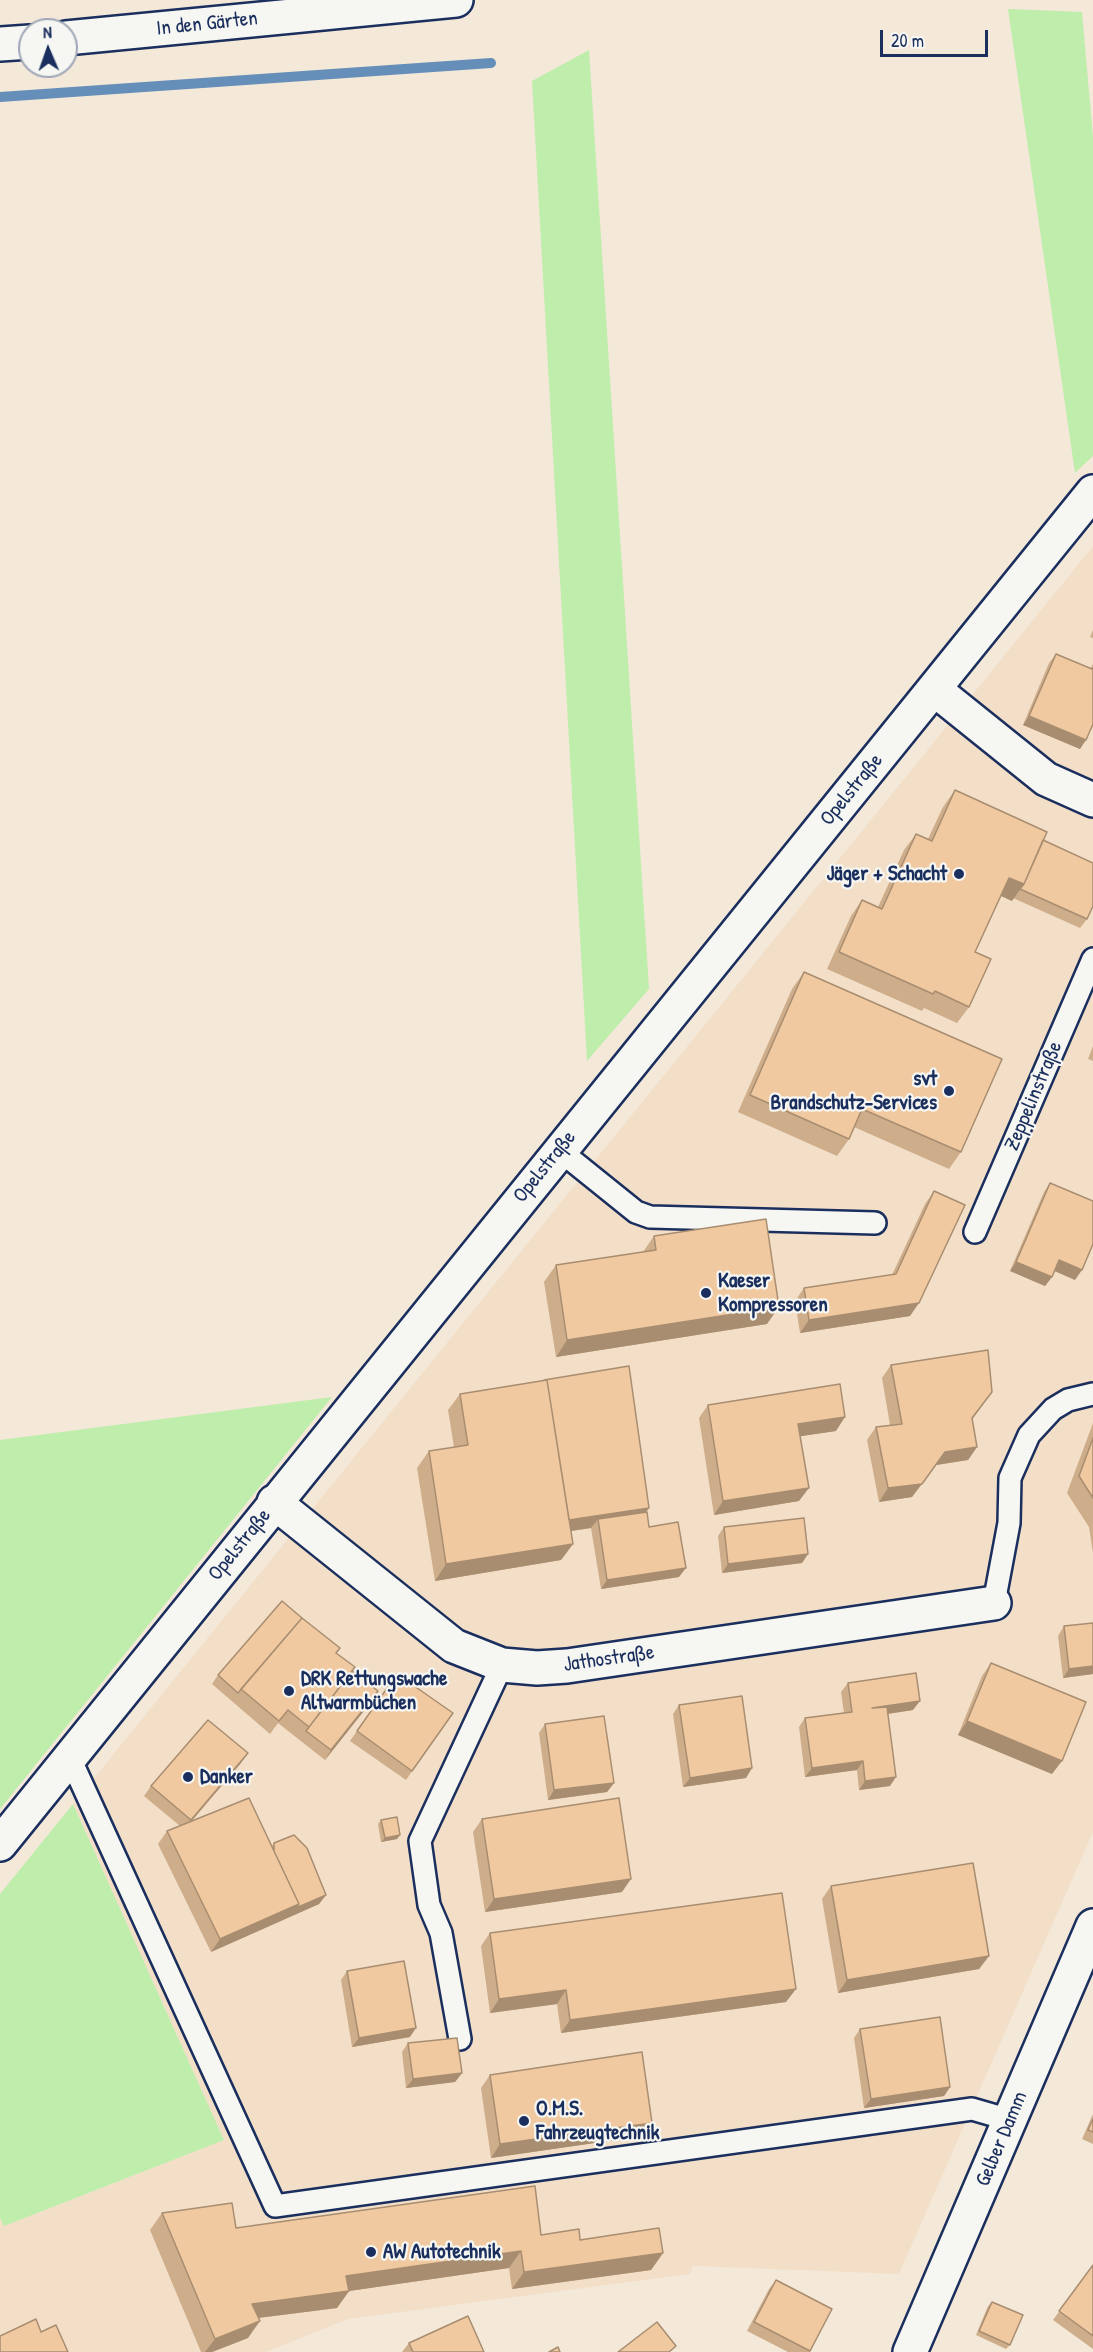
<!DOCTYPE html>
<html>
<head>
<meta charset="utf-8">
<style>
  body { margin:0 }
  #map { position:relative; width:1093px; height:2352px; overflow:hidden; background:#f4e8d9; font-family:"Patrick Hand",sans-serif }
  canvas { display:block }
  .north { position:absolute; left:18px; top:18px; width:60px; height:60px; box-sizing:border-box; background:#f6f6f2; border:2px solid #9ea6b7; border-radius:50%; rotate:358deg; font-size:16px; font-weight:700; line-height:24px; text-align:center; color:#1b2f5e }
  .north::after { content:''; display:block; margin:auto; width:21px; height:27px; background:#1b2f5e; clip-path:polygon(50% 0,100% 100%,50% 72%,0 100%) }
  .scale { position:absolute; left:880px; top:30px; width:108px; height:27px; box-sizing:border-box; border:3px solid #1b2f5e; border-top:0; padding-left:8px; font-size:18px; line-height:21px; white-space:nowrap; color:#1b2f5e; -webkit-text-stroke:4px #f6f6f2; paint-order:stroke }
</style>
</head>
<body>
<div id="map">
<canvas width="1093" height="2352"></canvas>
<div class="north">N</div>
<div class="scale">20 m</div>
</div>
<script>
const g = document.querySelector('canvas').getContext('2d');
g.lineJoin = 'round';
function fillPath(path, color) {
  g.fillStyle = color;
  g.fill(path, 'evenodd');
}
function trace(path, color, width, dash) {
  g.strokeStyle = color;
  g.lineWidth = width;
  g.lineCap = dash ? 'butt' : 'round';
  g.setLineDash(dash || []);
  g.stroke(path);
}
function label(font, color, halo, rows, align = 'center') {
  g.font = font + ' "Patrick Hand",sans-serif';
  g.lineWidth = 4.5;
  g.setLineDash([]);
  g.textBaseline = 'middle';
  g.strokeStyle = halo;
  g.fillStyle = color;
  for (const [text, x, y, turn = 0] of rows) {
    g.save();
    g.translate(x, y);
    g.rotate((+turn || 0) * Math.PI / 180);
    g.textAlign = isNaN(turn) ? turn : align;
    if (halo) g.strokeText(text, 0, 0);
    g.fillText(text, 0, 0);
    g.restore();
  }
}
fillPath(new Path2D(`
  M1093 546V1832L899 2274 693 2266 690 2274 348 2319 266 2352H0V2218L4 2226 224 2140 73 1804Z`), '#f3dfc8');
fillPath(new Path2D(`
  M1008 9 1082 12 1093 137V456L1075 473Z
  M589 50 649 989 587 1061 532 81Z
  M332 1397 0 1809V1440Z
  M73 1804 224 2140 4 2226 0 2218V1894Z`), '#bfedab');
trace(new Path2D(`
  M0 97 491 63`), '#658eb9', 10);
const service = new Path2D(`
  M559 1150 636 1212 650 1217 875 1223
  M975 1232 1093 959
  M994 1603 1009 1523 1010 1478 1029 1435 1053 1409 1068 1400 1093 1394
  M70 1758 275 2206 972 2109 1010 2120
  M460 2039 441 1933 429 1905 420 1841 502 1665`);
const minor = new Path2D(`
  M66 38 456 0
  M0 44 30 42
  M934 689 1046 779 1093 800
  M274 1502 454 1646 502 1665 537 1668 567 1666 994 1603
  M0 1844 1093 492
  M910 2352 1093 1926`);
trace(service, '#1b2f5e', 26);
trace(minor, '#1b2f5e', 38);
trace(service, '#f6f6f2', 21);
trace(minor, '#f6f6f2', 33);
fillPath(new Path2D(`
  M1093 630V638L1090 637Z
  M1056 654 1090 669 1093 664V728L1092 727 1080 749 1023 725 1049 663Z
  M955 790 1043 840 1087 919 1080 928 1013 898 1012 901 1001 896 975 952 969 1007 957 1023 924 1008 922 1011 827 969 851 916 862 900 878 907 904 850 916 834 928 839 943 807Z
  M804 972 961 1152 949 1169 854 1127 849 1139 837 1156 738 1112 792 989Z
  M1093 1046V1061L1088 1059Z
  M1050 1183 1075 1280 1054 1270 1052 1277 1045 1286 1010 1271 1044 1192Z
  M934 1191 910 1316 800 1333 795 1301 804 1288 892 1275 925 1204Z
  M654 1236 767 1324 556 1357 544 1282 556 1265 643 1252Z
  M891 1365 992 1392 972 1420 977 1447 968 1460 936 1465 912 1497 879 1502 867 1440 876 1427 890 1425 882 1378Z
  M460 1394 647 1512 649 1527 679 1577 601 1589 591 1528 571 1531 573 1544 561 1560 435 1581 417 1468 429 1451 454 1447 448 1410Z
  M708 1405 836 1431 800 1436 799 1501 714 1515 699 1418Z
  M1093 1423V1553L1089 1527 1067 1493Z
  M724 1527 808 1554 802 1563 722 1573 718 1536Z
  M1064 1626 1093 1674 1063 1678 1058 1636Z
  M337 1654 352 1671 378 1691 325 1760 278 1723 270 1734 212 1684 218 1675Z
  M991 1663 1052 1774 958 1735 982 1676Z
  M397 1674 453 1713 406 1780 350 1741Z
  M848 1683 913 1710 888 1714 890 1786 859 1790 857 1770 805 1777 799 1727 805 1718 844 1713 841 1692Z
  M679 1705 752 1768 746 1778 683 1787 673 1714Z
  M545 1724 614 1783 607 1792 548 1800 539 1733Z
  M241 1763 192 1821 272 1846 274 1843 326 1895 319 1904 211 1952 158 1844 167 1831 180 1826 144 1796 151 1786Z
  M482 1819 622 1892 485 1912 473 1832Z
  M381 1820 400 1835 397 1839 381 1842 378 1824Z
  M831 1886 989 1956 979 1969 838 1993 822 1899Z
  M490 1933 786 2002 561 2033 557 2004 490 2013 481 1946Z
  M347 1971 410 2037 352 2047 341 1980Z
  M860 2029 950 2087 944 2096 864 2108 854 2038Z
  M408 2043 462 2073 455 2082 406 2088 402 2052Z
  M490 2075 652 2123 643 2136 491 2158 481 2088Z
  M1093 2114V2144L1082 2139Z
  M162 2213 236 2228 541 2235 580 2240 663 2253 651 2270 512 2289 509 2268 349 2291 337 2308 259 2318 248 2338 212 2352H201L150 2230Z
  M1093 2265V2349L1053 2320Z
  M776 2280 832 2309 810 2352H788L747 2331 769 2289Z
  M992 2302 1010 2345 1006 2349 976 2335 988 2306Z
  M409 2343 484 2352H402Z`), '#cead8a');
fillPath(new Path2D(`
  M1029 716 1086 740 1080 749 1023 725Z
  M1009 878 1024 884 1012 901 997 894Z
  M1059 1260 1082 1270 1075 1280 1052 1270Z
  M1016 1262 1052 1277 1045 1286 1010 1271Z
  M919 1303 910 1316 800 1333 809 1320Z
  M779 1307 767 1324 556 1357 567 1340Z
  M845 1417 836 1431 789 1438 798 1424Z
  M977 1447 968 1460 936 1465 912 1497 879 1502 888 1488 945 1452Z
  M809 1488 799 1501 714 1515 723 1501Z
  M649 1508 640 1521 598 1519 591 1528 557 1533 566 1520Z
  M573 1544 561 1560 435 1581 446 1564Z
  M808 1554 802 1563 722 1573 728 1564Z
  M686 1568 679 1577 601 1589 607 1580Z
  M1093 1666V1674L1063 1678 1069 1669Z
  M378 1691 372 1701 325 1760 331 1750Z
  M920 1701 913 1710 866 1717 872 1708Z
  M967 1721 1062 1761 1052 1774 958 1735Z
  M248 1753 241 1763 184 1829 191 1820Z
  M863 1761 857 1770 805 1777 812 1768Z
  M752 1768 746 1778 683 1787 690 1778Z
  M896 1777 890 1786 859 1790 865 1781Z
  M614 1783 607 1792 548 1800 554 1790Z
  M400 1835 397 1839 381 1842 385 1838Z
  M631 1879 622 1892 485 1912 494 1899Z
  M326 1895 319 1904 211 1952 220 1939 299 1904Z
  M989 1956 979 1969 838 1993 847 1980Z
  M796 1989 786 2002 561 2033 570 2020Z
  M566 1990 557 2004 490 2013 499 1999Z
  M416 2028 410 2037 352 2047 359 2038Z
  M462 2073 455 2082 406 2088 413 2079Z
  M950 2087 944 2096 864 2108 871 2099Z
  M652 2123 643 2136 491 2158 500 2144Z
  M521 2251 509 2268 335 2293 346 2276Z
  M663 2253 651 2270 512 2289 524 2272Z
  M349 2291 337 2308 241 2320 252 2304Z
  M260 2321 248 2338 212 2352H205L215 2339Z`), '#a88d70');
const building = new Path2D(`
  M1056 654 1092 669 1093 668V724L1086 740 1029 716Z
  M955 790 1047 832 1024 884 1009 878 975 952 991 959 969 1007 935 991 933 994 839 952 862 900 882 909 916 834 932 841Z
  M1043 840 1093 863V906L1087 919 1020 889 1024 884Z
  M804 972 1002 1059 961 1152 862 1109 849 1139 750 1095Z
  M1050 1183 1093 1201V1244L1082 1270 1059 1260 1052 1277 1016 1262Z
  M934 1191 965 1205 919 1303 809 1320 804 1288 896 1274Z
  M766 1219 779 1307 567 1340 556 1265 656 1250 654 1236Z
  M988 1350 992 1392 972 1418 977 1447 945 1452 922 1484 888 1488 876 1427 902 1424 891 1365Z
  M629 1366 649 1508 569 1520 547 1380H544Z
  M547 1380 573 1544 446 1564 429 1451 468 1445 460 1394Z
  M840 1384 845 1417 798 1424 809 1488 723 1501 708 1405Z
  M1093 1438V1498L1079 1476Z
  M647 1512 649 1527 678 1522 686 1568 607 1580 598 1519Z
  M804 1518 808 1554 728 1564 724 1527Z
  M282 1601 302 1618 238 1693 218 1675Z
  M302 1618 340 1648 336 1653 355 1667 309 1727 288 1710 279 1721 241 1689Z
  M1093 1623V1666L1069 1669 1064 1626Z
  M991 1663 1086 1702 1062 1761 967 1721Z
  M352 1671 378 1691 331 1750 306 1731Z
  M916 1673 920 1701 872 1708 887 1707 896 1777 865 1781 863 1761 812 1768 805 1718 852 1712 848 1683Z
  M397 1674 453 1713 412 1771 357 1731Z
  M742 1696 752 1768 690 1778 679 1705Z
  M604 1716 614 1783 554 1790 545 1724Z
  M208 1720 248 1753 191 1820 151 1786Z
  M249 1798 299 1904 220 1939 167 1831Z
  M619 1798 631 1879 494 1899 482 1819Z
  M397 1817 400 1835 385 1838 381 1820Z
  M294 1835 307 1848 326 1895 296 1908 299 1904 274 1851V1843Z
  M973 1863 989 1956 847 1980 831 1886Z
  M782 1893 796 1989 570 2020 566 1990 499 1999 490 1933Z
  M404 1961 416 2028 359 2038 347 1971Z
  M940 2017 950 2087 871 2099 860 2029Z
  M457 2038 462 2073 413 2079 408 2043Z
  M642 2052 652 2123 500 2144 490 2075Z
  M1093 2119V2132L1088 2130Z
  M535 2186 541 2235 579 2229 580 2240 659 2228 663 2253 524 2272 521 2251 346 2276 349 2291 252 2304 260 2321 215 2339 162 2213 232 2203 236 2228Z
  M1093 2265V2336L1059 2311Z
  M776 2280 832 2309 810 2351 754 2322Z
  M992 2302 1023 2315 1010 2345 979 2331Z
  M468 2316 484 2352H413L409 2343Z
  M36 2319 41 2332 56 2325 68 2352H0V2336Z
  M657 2322 676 2346 669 2352H618Z
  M558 2347 560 2352H549Z`);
fillPath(building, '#f0c9a0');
trace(building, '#a88d70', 1.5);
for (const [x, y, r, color] of [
  [959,874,6,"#1b2f5e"],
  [949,1091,6,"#1b2f5e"],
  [706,1293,6,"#1b2f5e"],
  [289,1691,6,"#1b2f5e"],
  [188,1777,6,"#1b2f5e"],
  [524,2121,6,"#1b2f5e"],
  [371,2252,6,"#1b2f5e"]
]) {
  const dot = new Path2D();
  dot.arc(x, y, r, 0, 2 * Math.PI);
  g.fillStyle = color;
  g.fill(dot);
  trace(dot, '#f6f6f2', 2);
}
label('21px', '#1b2f5e', '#f6f6f2', [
  ["In den Gärten",207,24,-6],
  ["Opelstraße",852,790,-51],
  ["Zeppelinstraße",1034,1096,-67],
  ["Opelstraße",545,1167,-51],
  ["Opelstraße",240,1545,-51],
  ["Jathostraße",609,1659,-8],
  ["Gelber Damm",1002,2139,-67]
]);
label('bold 21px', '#1b2f5e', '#f6f6f2', [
  ["Jäger + Schacht",947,874,"right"],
  ["svt",937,1079,"right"],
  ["Brandschutz-Services",937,1103,"right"],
  ["Kaeser",718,1281],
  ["Kompressoren",718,1305],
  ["DRK Rettungswache",301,1679],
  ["Altwarmbüchen",301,1703],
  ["Danker",200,1777],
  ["O.M.S.",536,2109],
  ["Fahrzeugtechnik",536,2133],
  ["AW Autotechnik",383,2252]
], 'left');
</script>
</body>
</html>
